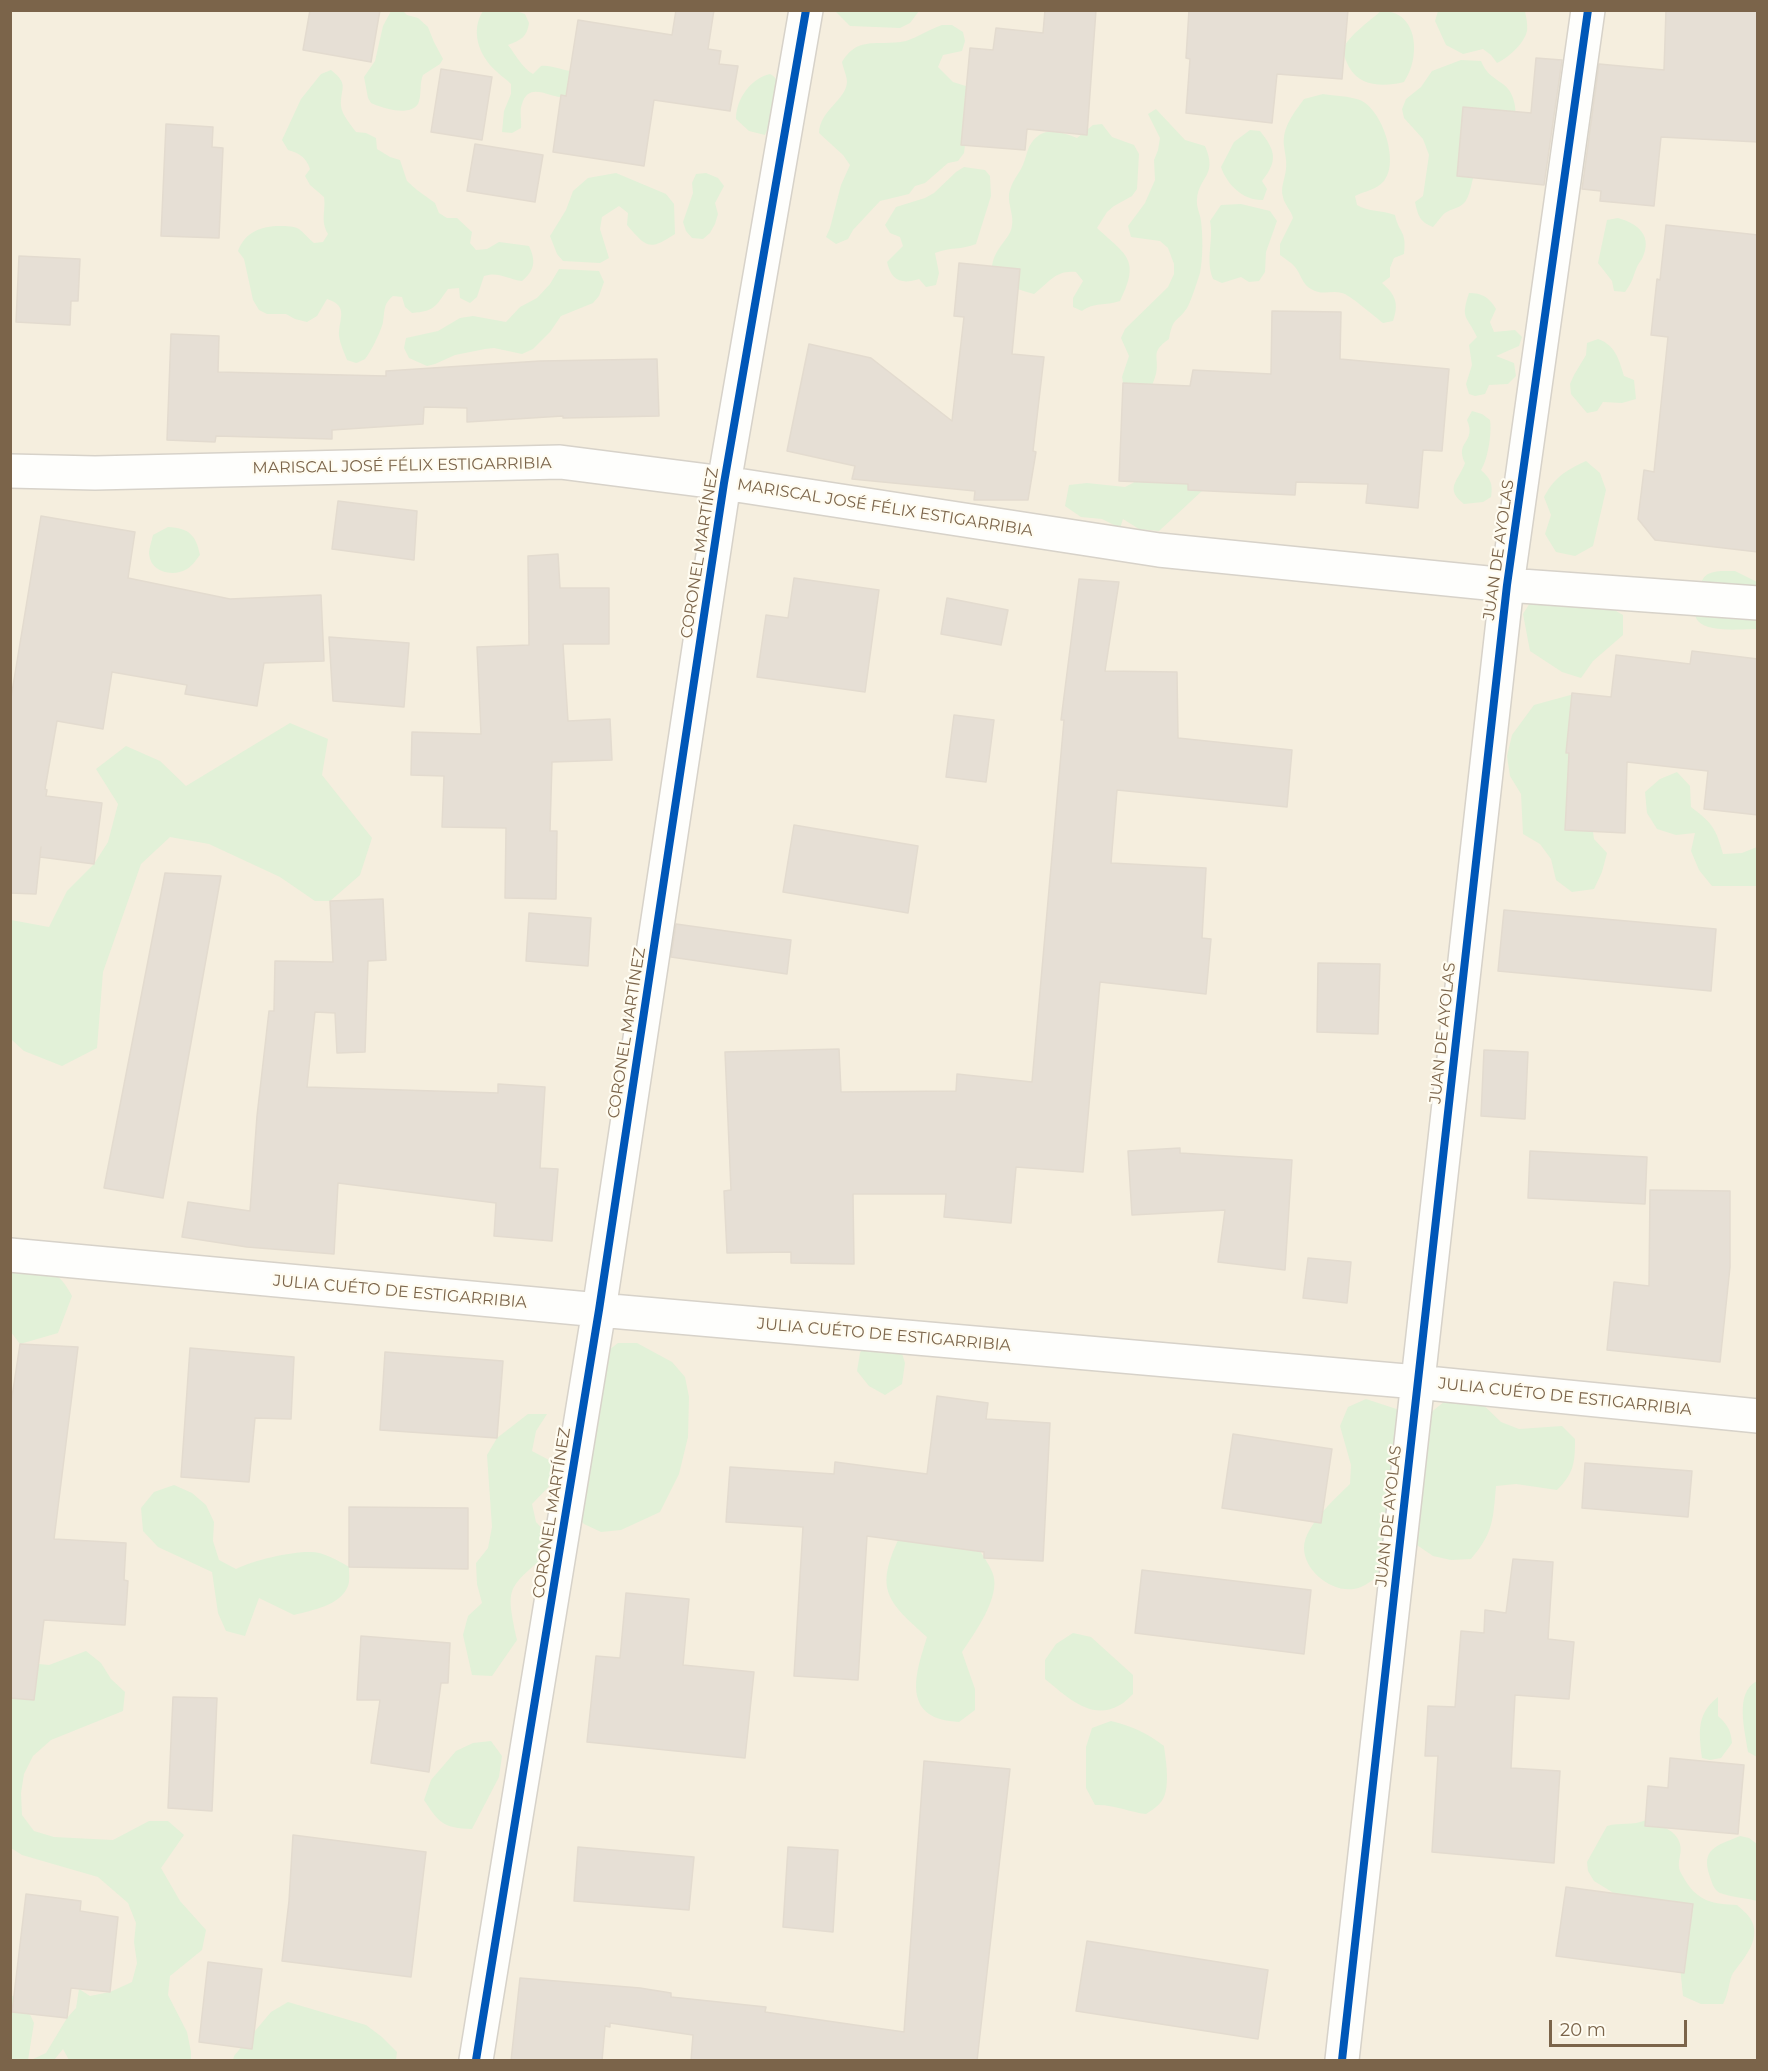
<!DOCTYPE html>
<html>
<head>
<meta charset="utf-8">
<style>
  body { margin:0 }
  #map { position:relative; width:1768px; height:2071px; overflow:hidden; background:#f9f6ee; font-family:Montserrat,sans-serif }
  canvas { display:block }
  .frame { position:absolute; inset:0; border:12px solid #7b644a; pointer-events:none }
  .scale { position:absolute; left:1549px; top:2020px; width:138px; height:27px; box-sizing:border-box; border:3px solid #7b644a; border-top:0; padding-left:8px; font-size:18px; line-height:21px; white-space:nowrap; color:#7b644a; -webkit-text-stroke:4px #fffcf1; paint-order:stroke }
</style>
</head>
<body>
<div id="map">
<canvas width="1768" height="2071"></canvas>
<div class="frame"></div>
<div class="scale">20 m</div>
</div>
<script>
const g = document.querySelector('canvas').getContext('2d');
g.lineJoin = 'round';
function fillPath(path, color) {
  g.fillStyle = color;
  g.fill(path, 'evenodd');
}
function trace(path, color, width, dash) {
  g.strokeStyle = color;
  g.lineWidth = width;
  g.lineCap = dash ? 'butt' : 'round';
  g.setLineDash(dash || []);
  g.stroke(path);
}
function label(font, color, halo, rows, align = 'center') {
  g.font = font + ' Montserrat,sans-serif';
  g.lineWidth = 4.5;
  g.setLineDash([]);
  g.textBaseline = 'middle';
  g.strokeStyle = halo;
  g.fillStyle = color;
  for (const [text, x, y, turn = 0] of rows) {
    g.save();
    g.translate(x, y);
    g.rotate((+turn || 0) * Math.PI / 180);
    g.textAlign = isNaN(turn) ? turn : align;
    if (halo) g.strokeText(text, 0, 0);
    g.fillText(text, 0, 0);
    g.restore();
  }
}
fillPath(new Path2D(`
  M11 11H1757V2060H11Z`), '#f5eede');
fillPath(new Path2D(`
  M391 11H403L407 15 418 18 428 27 434 42 443 59 440 64 423 75C419 84 422 96 418 104 409 117 382 108 371 103L368 98 364 77 375 61 383 26Z
  M483 11H516L525 14 529 23C527 37 521 40 508 45 516 55 522 68 533 74L541 66C552 65 560 70 571 71L582 90C576 92 570 96 564 97 551 99 529 80 522 104 519 111 522 120 521 128L512 133 502 132 504 111 511 94V84C506 79 501 76 496 71 479 56 470 31 483 11Z
  M835 11V10L919 11 910 23 900 28 850 26Z
  M1381 11C1419 10 1421 58 1404 82 1384 87 1360 87 1349 67 1346 61 1343 55 1344 48 1347 37 1372 19 1381 11Z
  M1438 11H1525C1526 17 1528 24 1527 31 1524 44 1508 58 1497 63L1491 55 1483 49 1463 54 1446 45 1435 21Z
  M942 25H952L963 32 965 41 962 51 943 55 938 67 953 82 972 88 964 153 958 161 948 163 925 183 915 186 909 194 880 201 853 230 848 239 836 244 826 237 830 228 841 185 850 165 843 155 819 133C820 110 846 100 847 82 847 76 843 68 842 62 858 34 881 47 906 41 918 37 930 29 942 25Z
  M1461 60 1481 61C1490 83 1507 79 1513 98 1524 129 1495 145 1478 167 1471 177 1472 192 1465 202 1459 209 1452 208 1445 213 1441 216 1437 223 1433 227 1420 222 1418 216 1415 202L1423 196 1429 155 1423 139 1404 118 1402 109 1406 99 1421 87 1432 71Z
  M331 70C350 85 340 88 341 106 342 115 351 125 356 132L366 133 376 138 377 149 390 157 400 160 407 181 417 190 435 203 439 213 447 218H457L472 232 470 243 476 250 487 249 499 242 529 246C536 261 535 270 522 281 508 279 497 271 484 276L477 297 470 303 460 298 459 288 448 289C435 307 435 311 412 313L405 307 402 297 393 296C383 304 385 311 383 322 382 329 370 354 365 359 365 359 357 363 356 363L347 360C344 352 340 344 339 336 338 320 350 306 327 299L317 316 307 322 295 319 286 314H267L259 310 253 300 244 259 238 251C245 232 261 226 280 226 286 226 294 226 299 229 304 233 309 239 314 243L323 242 328 234C320 220 326 212 324 197L310 185 305 176 310 169C306 157 299 153 288 150L282 140 301 99 321 74Z
  M770 74C785 81 777 105 776 118L769 125 765 135 749 131 736 119C736 99 751 78 770 74Z
  M1323 94C1335 96 1349 96 1360 100 1382 109 1400 162 1384 181 1376 190 1365 191 1355 196L1357 205C1368 212 1382 210 1395 215 1399 234 1407 230 1404 254L1394 258 1390 268V277L1382 283C1396 295 1399 304 1393 321L1383 323C1375 317 1349 294 1342 293 1331 290 1322 296 1311 289 1302 284 1301 274 1295 267 1291 262 1285 259 1280 255V244L1293 218C1291 210 1284 204 1283 197 1280 188 1285 179 1286 169 1287 161 1285 154 1284 146 1282 127 1294 113 1304 99Z
  M1156 109 1185 140 1205 146C1218 176 1199 176 1197 199 1196 207 1200 213 1201 221 1203 237 1203 257 1200 273 1198 279 1191 302 1187 308 1177 323 1173 316 1169 339 1149 353 1160 356 1156 374 1154 382 1150 389 1146 397L1126 398 1122 377 1129 356 1121 338 1125 329 1168 287 1174 274V264L1168 248 1160 241 1131 237 1128 226 1145 203 1155 180 1154 160 1158 150 1160 138 1148 114Z
  M1102 124 1112 137 1134 145 1139 154 1137 189 1132 196 1114 206 1107 212 1097 228C1126 255 1141 259 1120 301 1105 306 1094 302 1082 311L1073 307V298L1083 281 1076 272C1055 270 1050 282 1034 294 1015 289 1001 284 992 266 995 246 1011 239 1012 225 1014 216 1008 205 1009 194 1011 184 1016 177 1021 169 1025 162 1026 154 1029 147 1041 125 1059 131 1077 138L1093 125Z
  M1250 130 1260 131C1276 151 1278 161 1262 181L1267 189 1263 200C1244 201 1227 185 1221 167L1234 142Z
  M964 167 985 170 990 176 991 196 976 244C962 250 949 247 935 253L939 273 936 285 926 287 919 279C901 285 891 280 887 262L903 246 900 237 890 233 885 225 896 207 925 198 934 193 956 172Z
  M616 173 666 194 674 204 675 234C649 251 647 248 627 225L628 213 619 206 602 217 600 229 609 258 600 263 563 261 557 254 550 236 566 210 573 191 588 178Z
  M706 173 718 178 724 186 715 203 718 214 715 224 710 233 703 239 692 238 686 231 683 222 693 193 692 183 696 174Z
  M1241 204 1270 211 1277 221 1266 252 1265 272 1259 281 1249 282 1241 277 1222 283 1213 279C1205 259 1214 240 1210 221L1221 205Z
  M1618 218C1639 224 1653 236 1642 259 1640 262 1638 264 1637 267 1632 279 1633 281 1625 292L1614 291 1612 281 1598 263 1607 220Z
  M559 269 599 271 604 282 599 296 593 303 561 316 550 332 533 349 522 354 494 348 485 349 455 355 435 364 427 366 409 358 404 348 406 338 438 331 460 318 473 316 506 322 520 307 537 298 550 284Z
  M1469 293C1482 293 1489 297 1496 309L1490 322 1494 332 1515 330 1522 337 1519 346 1496 356 1514 363 1516 376 1508 384 1489 385 1485 394 1475 396 1469 394 1466 384 1472 365 1469 345 1477 337C1467 315 1460 320 1469 293Z
  M1598 339C1615 345 1619 359 1624 376L1634 380 1636 399 1622 403 1603 402 1597 411 1587 413 1571 394 1570 384 1574 375 1586 355 1587 343Z
  M1472 411 1482 414 1490 420C1492 433 1488 459 1481 470 1491 479 1493 484 1491 497L1483 502 1464 504C1444 488 1458 482 1465 463 1454 441 1477 443 1467 420Z
  M1586 461 1600 473 1606 490 1593 546 1575 556 1556 552 1545 534 1551 515 1544 497C1555 477 1565 471 1586 461Z
  M1158 470 1204 489 1159 531 1139 529 1123 519 1120 528 1102 519 1081 517 1065 506 1069 485 1087 483 1125 487Z
  M168 527C189 528 196 535 200 555 196 560 193 565 187 569 173 577 151 573 149 554 149 548 152 540 153 535Z
  M1735 571 1757 582V629C1743 629 1709 633 1698 621 1690 612 1698 579 1708 574 1716 570 1726 571 1735 571Z
  M1533 598 1611 608 1623 615V635L1593 661 1581 678 1562 672 1530 651 1523 614Z
  M1574 694 1594 839 1607 853 1602 872 1594 889 1572 892 1556 880 1551 859 1540 844 1523 834 1521 794 1510 776 1507 756 1512 735 1534 705Z
  M290 723 328 739 322 775 372 838 360 875 330 901H315L280 877 209 844 170 837 141 864 103 972 97 1048 62 1066 24 1051 11 1039V920L49 927 67 891 94 864 108 842 118 804 96 769 126 746 160 761 186 786Z
  M1677 772 1690 786 1691 807C1712 823 1716 828 1723 854L1742 853 1757 847V886H1712L1699 870 1691 851 1695 833 1676 835 1657 829 1647 813 1645 792 1660 779Z
  M10 1270C43 1270 55 1264 72 1296L58 1333 20 1344 11 1332Z
  M870 1336 899 1344 905 1363 902 1384 885 1395 869 1386 857 1371 860 1353Z
  M618 1343H637L672 1362 685 1377 689 1397 688 1437 679 1474 660 1512 621 1530 601 1532 584 1524 570 1509 586 1368Z
  M1455 1393 1475 1397 1501 1422 1519 1429 1562 1426 1575 1439C1575 1463 1574 1473 1557 1490L1516 1484 1496 1486C1493 1519 1494 1532 1471 1559L1451 1560 1433 1556 1414 1543 1402 1525 1379 1513 1393 1548 1392 1566C1382 1573 1372 1582 1361 1587 1337 1597 1304 1573 1304 1548 1304 1526 1336 1498 1350 1484L1351 1465 1340 1426 1348 1407 1366 1399 1424 1418Z
  M528 1414H547L536 1431 532 1451 549 1460 558 1477 532 1504 536 1522 549 1536 546 1555C506 1590 506 1587 517 1640L492 1676 472 1675 463 1635 468 1616 482 1603 477 1584 476 1563 488 1548 492 1527 487 1455 497 1438Z
  M174 1485 192 1493 206 1505 214 1522 213 1541 219 1560 236 1569C255 1560 288 1552 310 1552 324 1552 337 1560 349 1567 349 1573 350 1581 348 1586 340 1606 312 1610 294 1615L259 1598 245 1636 226 1631 218 1613 212 1572 158 1547 143 1531 141 1508 154 1492Z
  M900 1536 974 1541C980 1552 989 1563 993 1574 1001 1597 974 1634 962 1652L975 1689V1710L959 1722C953 1721 946 1721 940 1719 902 1707 919 1664 927 1637 887 1601 874 1590 900 1536Z
  M1073 1633 1091 1637 1133 1675V1694C1129 1698 1123 1704 1118 1706 1090 1721 1065 1695 1045 1679V1660L1056 1644Z
  M86 1651 101 1663 111 1679 125 1692 123 1711 51 1740 33 1756 24 1774 21 1793 22 1815 34 1831 54 1837 113 1840 149 1821H168L184 1835 161 1868 180 1901 206 1930 202 1950 170 1976 168 1995 187 2032 191 2052V2060H69L63 2049 54 2060H31L46 2053 67 2018 76 2008 79 1989 90 1996 110 1992 132 1982 137 1963 134 1942 136 1923 128 1903 98 1877 22 1855 11 1848V1669H20L39 1664 49 1665Z
  M1757 1681V1757L1748 1752C1745 1730 1734 1693 1757 1681Z
  M1718 1697V1716C1727 1724 1731 1730 1732 1743L1721 1758 1710 1760 1702 1758C1699 1733 1696 1714 1718 1697Z
  M1111 1721C1132 1726 1147 1733 1164 1746 1166 1761 1171 1790 1161 1802 1157 1807 1151 1811 1146 1814 1129 1812 1113 1804 1095 1805L1086 1788V1747L1092 1728Z
  M491 1741 502 1756 499 1777 472 1829C443 1828 439 1823 424 1800L431 1780 456 1751 473 1743Z
  M1646 1820C1657 1825 1672 1828 1678 1839 1684 1851 1678 1857 1679 1867 1679 1871 1683 1876 1685 1880 1698 1902 1714 1904 1737 1905 1741 1909 1747 1913 1750 1918 1763 1938 1744 1958 1733 1973 1729 1979 1729 1994 1723 2004H1701L1683 1996 1680 1967 1612 1892 1594 1881 1588 1871 1587 1862 1607 1826C1620 1822 1633 1826 1646 1820Z
  M1740 1836 1749 1838 1757 1844V1901C1747 1898 1730 1897 1720 1893 1714 1890 1712 1883 1710 1877 1700 1848 1717 1846 1740 1836Z
  M11 1995 26 2006 34 2023 28 2060H11Z
  M288 2002 366 2025 382 2037 397 2052 396 2060H233L234 2056 271 2012Z`), '#e2f1d8');
const building = new Path2D(`
  M310 10H380L371 62 303 50Z
  M676 10H714L708 49 721 51 719 64 738 66 730 111 654 100 644 166 553 152 561 95 566 96 578 20 672 35Z
  M1045 10H1096L1087 135 1027 129 1025 150 961 145 970 48 993 50 996 28 1043 33Z
  M1189 10H1348L1342 79 1277 74 1272 123 1186 113 1190 59 1186 58Z
  M1666 10H1758V142L1661 137 1654 206 1600 201 1601 191 1582 189 1599 64 1664 70Z
  M1536 58 1562 60 1544 185 1457 176 1463 107 1531 113Z
  M441 69 492 77 482 140 431 132Z
  M166 124 213 127 212 147 223 148 219 238 161 236Z
  M475 144 543 155 535 202 467 191Z
  M1666 225 1758 235V552L1655 540 1638 519 1644 470 1654 472 1668 337 1651 335 1657 279 1660 280Z
  M19 256 80 259 78 301H71L70 325 16 322Z
  M959 263 1020 269 1012 354 1044 357 1033 451 1036 452 1028 500H974L975 491 852 479 855 466 787 451 809 344 871 358 952 421 964 317 954 316Z
  M1272 311 1341 312 1340 359 1449 369 1442 451 1423 450 1418 508 1366 503 1368 484 1296 482 1295 495 1188 490V484L1119 481 1123 383 1190 386 1193 370 1271 374Z
  M171 334 219 336 218 372 386 376V371L540 361 657 359 659 416 563 418V416L467 422V408L424 407 423 424 332 430V439L216 436 215 442 167 440Z
  M338 501 417 511 414 560 332 549Z
  M41 516 135 532 128 578 230 599 321 595 324 661 264 663 257 706 185 694 187 685 112 672 103 729 57 721 45 789 47 790 46 796 102 803 94 864 40 857 41 847 36 894 10 893V704Z
  M558 554 560 588H609V644H563L568 721 610 719 612 760 552 762 550 831H557L556 899 505 898 506 828 442 827 444 776 411 775 412 732 481 734 477 647 529 645 528 556Z
  M794 578 879 590 865 692 757 677 766 615 788 618Z
  M1079 579 1119 582 1105 671 1177 672 1178 738 1292 750 1287 807 1117 790 1111 863 1206 868 1202 938 1211 939 1206 994 1100 982 1083 1172 1016 1167 1011 1223 944 1217 946 1194H853L854 1264 791 1263V1252L727 1253 724 1191 731 1190 725 1052 839 1049 841 1092 956 1091 957 1074 1032 1082 1064 720H1061Z
  M947 598 1008 610 1001 645 941 634Z
  M329 637 409 643 404 707 333 701Z
  M1692 651 1758 659V815L1704 809 1708 771 1627 762 1625 833 1565 830 1569 753H1566L1572 693 1611 697 1616 655 1690 664Z
  M954 715 994 720 986 782 946 777Z
  M794 825 918 846 908 913 783 892Z
  M165 873 221 876 163 1198 104 1188Z
  M383 899 386 960 368 961 365 1052 337 1053 335 1013 315 1012 307 1087 498 1093V1084L545 1087 540 1168 558 1169 552 1241 494 1236 496 1203 338 1183 334 1254 247 1247 182 1237 188 1202 250 1211 257 1116 269 1011H274L275 961 333 962 330 901Z
  M1504 910 1716 929 1711 991 1498 971Z
  M529 913 591 918 588 966 526 961Z
  M676 924 791 940 787 974 671 957Z
  M1318 963 1380 964 1378 1034 1317 1032Z
  M1484 1050 1528 1052 1525 1119 1481 1116Z
  M1180 1148V1153L1292 1160 1285 1270 1218 1262 1225 1210 1132 1215 1128 1151Z
  M1530 1151 1647 1157 1645 1204 1528 1198Z
  M1650 1190 1730 1191V1267L1720 1362 1607 1350 1614 1282 1649 1286Z
  M1308 1258 1351 1262 1347 1303 1303 1298Z
  M20 1344 78 1347 54 1539 126 1543 124 1580 128 1581 125 1625 44 1620 34 1700 10 1698V1410Z
  M190 1348 294 1357 291 1419 255 1418 249 1482 181 1477Z
  M385 1352 503 1361 497 1438 380 1430Z
  M937 1396 988 1403 986 1419 1050 1423 1043 1561 984 1558V1552L867 1536 858 1680 794 1676 803 1527 726 1522 730 1467 834 1474 835 1462 927 1474Z
  M1233 1434 1332 1449 1321 1523 1222 1508Z
  M1585 1463 1692 1471 1688 1517 1582 1508Z
  M349 1507 468 1508V1569L349 1567Z
  M1513 1559 1553 1562 1548 1639 1574 1642 1569 1699 1515 1695 1511 1768 1560 1771 1554 1863 1432 1852 1438 1756H1425L1428 1706 1455 1707 1461 1631 1484 1633 1485 1610 1506 1613Z
  M1142 1570 1311 1590 1304 1654 1135 1633Z
  M626 1593 689 1599 683 1665 754 1672 745 1758 587 1742 596 1656 620 1658Z
  M361 1636 450 1643 448 1683H441L429 1772 371 1763 380 1700H357Z
  M173 1697 217 1698 212 1811 168 1808Z
  M1670 1758 1744 1765 1738 1834 1645 1826 1648 1786 1668 1788Z
  M924 1761 1010 1769 977 2061H691L693 2035 610 2023V2027L605 2026 602 2061H511L520 1978 640 1988 671 1993V1997L766 2007 765 2012 904 2032Z
  M293 1835 426 1852 411 1977 282 1961 289 1901Z
  M578 1847 694 1857 689 1910 574 1901Z
  M788 1847 838 1850 833 1932 783 1927Z
  M1566 1887 1693 1904 1684 1973 1556 1956Z
  M26 1894 81 1901 80 1911 118 1917 110 1992 71 1988 67 2018 12 2012Z
  M1087 1941 1268 1970 1258 2039 1076 2011Z
  M208 1962 262 1969 252 2049 199 2042Z`);
fillPath(building, '#e6dfd5');
trace(building, '#e3dbcf', 1.5);
const minor = new Path2D(`
  M10 471 95 473 560 462 724 483 1159 550 1507 585 1758 603
  M10 1255 599 1310 1417 1382 1758 1416
  M476 2060 599 1310 724 483 806 10
  M1342 2060 1507 585 1588 10`);
trace(minor, '#d7d2c9', 36);
trace(minor, '#fefefc', 33);
trace(new Path2D(`
  M476 2060 599 1310 724 483 806 10
  M1342 2060 1507 585 1588 10`), '#0057b8', 8);
label('16px', '#7b644a', '#fffcf1', [
  ["MARISCAL JOSÉ FÉLIX ESTIGARRIBIA",402,466,-1],
  ["MARISCAL JOSÉ FÉLIX ESTIGARRIBIA",885,508,9],
  ["JUAN DE AYOLAS",1499,550,-82],
  ["CORONEL MARTÍNEZ",700,553,-81],
  ["CORONEL MARTÍNEZ",627,1033,-81],
  ["JUAN DE AYOLAS",1443,1033,-84],
  ["JULIA CUÉTO DE ESTIGARRIBIA",400,1292,5],
  ["JULIA CUÉTO DE ESTIGARRIBIA",884,1335,5],
  ["JULIA CUÉTO DE ESTIGARRIBIA",1565,1397,6],
  ["CORONEL MARTÍNEZ",552,1513,-81],
  ["JUAN DE AYOLAS",1389,1516,-84]
]);
</script>
</body>
</html>
